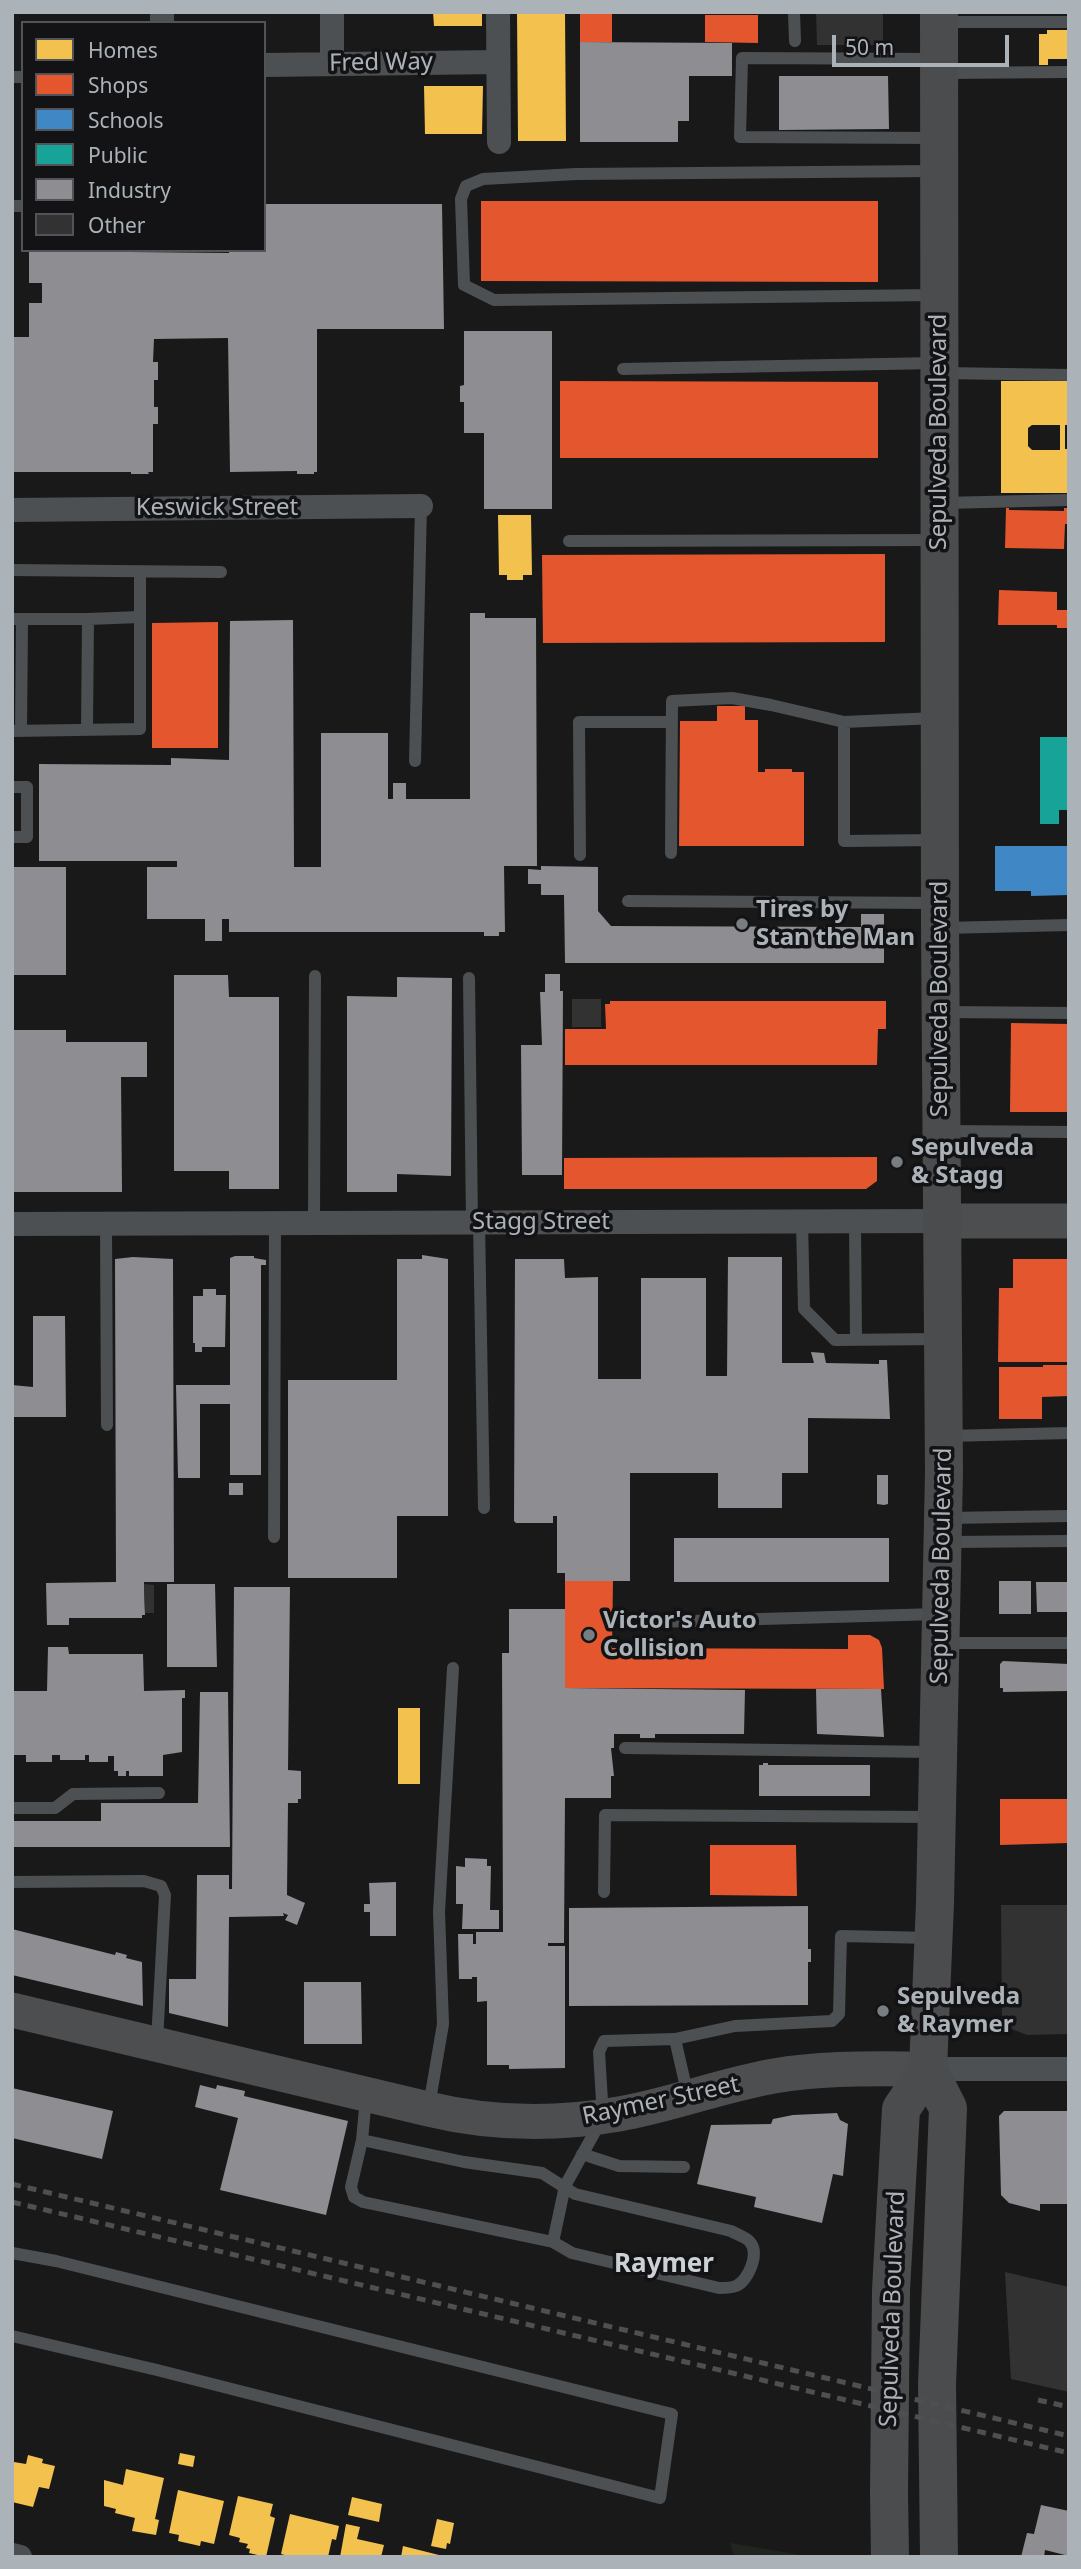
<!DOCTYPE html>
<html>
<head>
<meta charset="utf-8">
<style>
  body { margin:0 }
  #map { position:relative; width:1081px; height:2569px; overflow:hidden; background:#191919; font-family:"Noto Sans",sans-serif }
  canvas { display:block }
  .frame { position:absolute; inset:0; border:14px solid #abb3b9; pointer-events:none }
  .legend { position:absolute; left:21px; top:21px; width:245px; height:231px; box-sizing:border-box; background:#131315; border:2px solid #505357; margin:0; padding:9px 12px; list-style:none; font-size:21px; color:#abb3b9 }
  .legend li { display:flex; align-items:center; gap:14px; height:35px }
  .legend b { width:35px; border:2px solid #505357 }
  .scale { position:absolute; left:832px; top:35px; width:177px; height:32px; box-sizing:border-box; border:4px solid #abb3b9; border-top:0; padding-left:9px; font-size:21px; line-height:24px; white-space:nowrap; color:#abb3b9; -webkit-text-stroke:5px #131315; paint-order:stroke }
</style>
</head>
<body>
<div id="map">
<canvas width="1081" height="2569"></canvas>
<div class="frame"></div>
<ul class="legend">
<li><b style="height:19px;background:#f2c14e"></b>Homes</li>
<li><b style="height:19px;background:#e4572e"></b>Shops</li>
<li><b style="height:19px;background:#3f88c5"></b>Schools</li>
<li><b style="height:19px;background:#17a398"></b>Public</li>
<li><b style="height:19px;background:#8d8d92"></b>Industry</li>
<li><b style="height:19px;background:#323233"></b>Other</li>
</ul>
<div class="scale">50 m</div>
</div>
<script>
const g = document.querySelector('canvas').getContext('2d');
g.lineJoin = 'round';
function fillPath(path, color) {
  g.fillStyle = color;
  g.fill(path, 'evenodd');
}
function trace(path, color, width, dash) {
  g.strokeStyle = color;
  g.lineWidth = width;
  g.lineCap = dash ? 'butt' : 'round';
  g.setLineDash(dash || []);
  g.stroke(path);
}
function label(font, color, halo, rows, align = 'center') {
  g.font = font + ' "Noto Sans",sans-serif';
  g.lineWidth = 7;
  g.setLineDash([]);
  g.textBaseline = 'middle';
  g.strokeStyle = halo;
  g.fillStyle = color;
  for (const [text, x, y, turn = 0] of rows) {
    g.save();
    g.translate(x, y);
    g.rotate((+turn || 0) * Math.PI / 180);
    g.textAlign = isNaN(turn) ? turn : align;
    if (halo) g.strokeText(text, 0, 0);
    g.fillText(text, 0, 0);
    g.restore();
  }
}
fillPath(new Path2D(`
  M730 2543 812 2557H734Z`), '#20261f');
fillPath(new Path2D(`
  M433 12H482V26H434Z
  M517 12H565L566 141H518Z
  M1047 30H1069V59H1048V65H1039V34H1047Z
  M424 86H483L482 134H425Z
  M1001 381H1069V425H1065V449H1069V493H1001ZM1032 425H1060V450H1032L1028 446V428Z
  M498 515H531L532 575H523V580H507V575H499Z
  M398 1708H420V1784H398Z
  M180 2453 195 2456 193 2467 178 2464Z
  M28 2455 43 2459 42 2463 55 2466 49 2489 39 2487 33 2507 12 2502 14 2462 26 2464Z
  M126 2469 164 2478 155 2519 159 2520 156 2535 132 2531 135 2518 115 2513 116 2509 104 2506V2480L123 2485Z
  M178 2490 224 2501 214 2544 201 2541 200 2546 178 2541 179 2535 169 2533Z
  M238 2496 273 2504 270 2516 275 2518 266 2557 249 2553 250 2549 246 2548 248 2544 239 2542 240 2538 229 2535Z
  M352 2497 382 2504 379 2522 348 2515Z
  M290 2514 339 2526 336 2540 332 2539 328 2557H292L281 2554Z
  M437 2519 454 2523 450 2544 447 2543 446 2549 431 2546Z
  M346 2524 360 2527 357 2539 384 2545 381 2557H340Z
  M403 2546 443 2556V2557H401Z`), '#f2c14e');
fillPath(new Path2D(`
  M580 12H612V42H580Z
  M705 15H758V43L705 42Z
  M481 201H878V282L481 281Z
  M560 381 878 382V458H560Z
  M1006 508H1009V510L1064 511V508H1069V524H1065L1064 549 1005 548Z
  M885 554V642L543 643 542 555Z
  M999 590 1057 592V610H1069V628H1057V625H998Z
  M218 622V748H152V623Z
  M717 706H745V720H758V772H765V769H792V772H804V846H679L680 721H717Z
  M610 1001H886V1029H878L877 1065H565V1029H606L605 1004H610Z
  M1011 1023 1069 1024V1112H1010Z
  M877 1157V1181L866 1189H564V1158Z
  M1013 1259H1069V1362H998L999 1288H1013Z
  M1043 1365H1069V1396L1042 1397V1419H999V1367H1043Z
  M565 1581H613L612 1648 848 1649V1635H870L879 1640 882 1648 884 1689 565 1688Z
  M1000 1799H1069V1843L1000 1845Z
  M710 1845H796L797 1896 710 1895Z`), '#e4572e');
fillPath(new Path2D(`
  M995 846H1069V895L1031 896V891H995Z`), '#3f88c5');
fillPath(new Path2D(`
  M1040 737H1069V810H1059V824H1040Z`), '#17a398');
fillPath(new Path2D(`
  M580 42 732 43V76H689V121H678V142H580Z
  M779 76H888L889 129 779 130Z
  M264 204H442L444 329H317V472H314V474H297V471L230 472 228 338 154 339 153 362H158V380H154V407H158V424H153V472H148L149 474H131V472H12V337H29V303H42V283H29V251L229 253V250H264Z
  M464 331H552V509H484V433H464V402H460V386L464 385Z
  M470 613H485V618H536L537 866H504L505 932H499V936H484V932H229V919H222V941H205V919H147V867H177V861H39V764L171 765V758L229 760 230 621 293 620 294 867H321V733H388V799H393V783H406V799H470Z
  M541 866 598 867V911L611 926 861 927V914H884V963H565L564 895H541V884H528V869L541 870Z
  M12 867H66V975H12Z
  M545 974H560V991H563L562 1175H522L521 1045H542L540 992H545Z
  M174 975H228L229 997H279V1189H229V1171H174Z
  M397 977 452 978 451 1176 397 1174V1192H347V996L397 997Z
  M12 1030H66V1042H147V1077H121L122 1192H12Z
  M422 1255 448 1259V1516H397V1578H288V1380H397V1259H422Z
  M235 1256H254V1258L266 1260V1265H261V1475H230V1404H200V1478H178L176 1385H230V1258Z
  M133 1257 173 1259 174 1582H144L145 1615H142V1618H69V1625H47L46 1583 116 1582 115 1259Z
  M728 1257H782V1363H814L811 1352 824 1353 826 1363 879 1364V1360H887L890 1419 808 1418V1473H782V1508H718V1473H630V1581H565V1573H557V1516H553V1523H516L514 1521 515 1259H564L565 1278 598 1277V1379H641V1278H706V1376H727Z
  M203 1289H216V1295H226L225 1347H202V1352H195V1343H193V1296H203Z
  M33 1316H65L66 1417H12V1385L33 1387Z
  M877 1475H888V1504L884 1505 877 1504Z
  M229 1483H243V1495H229Z
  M674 1538H889V1582H674Z
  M999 1581H1031V1614H999Z
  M1036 1582H1069V1612H1037Z
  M167 1584H215L217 1667H167Z
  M234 1587H290L288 1770 301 1771V1799H298V1803H288L287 1895 305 1903 297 1925 285 1920 288 1915 283 1913 284 1916 229 1917 228 2027 169 2013V1979H196L197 1875H229V1889H232Z
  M509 1609H565V1688L745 1690 744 1734H655V1738H640V1734H614V1748H611L614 1776H611V1798H565L564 1943H548V1946H565V2068L509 2069V2065H487V2001L477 2002V1977H472V1979H459L458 1934H473V1944H476V1932H503L502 1653H509Z
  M48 1647H68L69 1654H143L144 1691 185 1690V1698H182V1752L163 1755V1776H129V1771H126V1776H118V1771H114V1756H108V1762H89V1755H85V1760H60V1755H52V1762H26V1755H13V1691H47Z
  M1003 1661 1069 1664V1691L1003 1692V1688H1000V1664Z
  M816 1689H881L884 1737 817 1734Z
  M200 1692H228L230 1847H12V1821H101V1803H198Z
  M763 1763H768V1765H870V1796H759V1765H763Z
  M465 1858 487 1859V1866H491L490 1910H499V1929H462L463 1904H456V1866L465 1867Z
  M396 1882V1936H370V1912H364V1904H370L369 1883Z
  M808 1906V1949H811V1962H808V2005L569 2006V1908Z
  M12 1929 115 1955 116 1952 127 1955 126 1958 142 1962 143 2006 12 1975Z
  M304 1982H361L362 2044H304Z
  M200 2085 216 2089 217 2085 245 2091 244 2096 348 2121 326 2215 220 2190 238 2118 195 2107Z
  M12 2088 113 2111 102 2159 12 2138Z
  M1004 2111H1069V2204H1040V2211L1009 2203 1001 2195 999 2116Z
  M837 2113 840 2120 848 2124 843 2176 833 2174 822 2223 754 2207 756 2197 697 2184 711 2125 771 2124 773 2119 793 2115Z
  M1041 2505 1069 2511V2556L1045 2550 1044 2557H1021L1027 2533 1034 2534Z`), '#8d8d92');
fillPath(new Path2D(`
  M816 12H883V45H817Z
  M572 999H601V1027H572Z
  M144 1584 154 1585V1613H145Z
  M1001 1905H1069V2034L1027 2035 1002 2025Z
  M1005 2272 1069 2287V2392L1011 2379Z`), '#323233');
trace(new Path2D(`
  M794 12 795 41
  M943 22H1069
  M943 73 1069 72
  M12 77H23
  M935 138 740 137 742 58 937 59
  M935 171 576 174 483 179 466 186 461 199 464 285 494 300 936 295
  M12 206H23
  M623 369 935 363
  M943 373 1069 375
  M943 503 1069 500
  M569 541 936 540
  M12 570 221 572
  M12 619H88L140 617
  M936 718 844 722V841L937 840
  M87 730 88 619
  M12 731 140 729V572
  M21 731 22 619
  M415 761 421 506
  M12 787H27V837H12
  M671 853 672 701 732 698 771 705 844 722
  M580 855 579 722H671
  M628 901 936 903
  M943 928 1069 925
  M469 978 472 1222
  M943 1012 1069 1013
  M947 1131 1069 1132
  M802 1221 804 1309 835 1340 938 1339
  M855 1221 856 1339
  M479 1222 484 1508
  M314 1223 315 976
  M106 1224 107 1425
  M947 1436 1069 1433
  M947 1518 1069 1516
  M274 1537 275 1223
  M947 1542 1069 1541
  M655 1622 938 1614
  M945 1643H1069
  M625 1748 935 1752
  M12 1808H55L73 1794 159 1793
  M12 1882 144 1881 161 1886 165 1895 157 2041
  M604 1892 605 1815 933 1817
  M675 2039 688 2096
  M429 2106 443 2024 439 1912 453 1668
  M362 2140 464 2162 542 2173 575 2194 731 2231C736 2234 746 2237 750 2242 760 2254 748 2281 736 2286 731 2288 724 2288 719 2288L572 2253 553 2242 363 2202 354 2197 351 2187Z
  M362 2140 366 2098
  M582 2154 619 2166 684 2167
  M553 2242 565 2186 603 2117 599 2052 604 2041 675 2039 735 2026 832 2021 839 2014 841 1936 930 1938
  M12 2253 56 2261 672 2414 660 2498 157 2370 12 2336`), '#4d5052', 12);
trace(new Path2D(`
  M162 12V23
  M332 12V63
  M498 12 499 142
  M264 65 498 62
  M12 510 421 506
  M12 1224 941 1221
  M928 2069H1069
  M12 2555 20 2557`), '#4d5052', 24);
trace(new Path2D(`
  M941 1221H1069
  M12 2010 428 2109C490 2124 556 2125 619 2114 671 2105 722 2085 774 2076 825 2067 876 2069 928 2069`), '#4c4e50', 35);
trace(new Path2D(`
  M939 12 940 928 944 1472 935 1903 928 2069 948 2108 937 2384 939 2557
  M890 2557 889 2492 891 2290 901 2109 928 2069`), '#4a4c4e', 38);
trace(new Path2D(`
  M12 2184 1069 2436
  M12 2202 1069 2453
  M1038 2400 1069 2407`), '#4e5050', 5, [9, 7]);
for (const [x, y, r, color] of [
  [742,924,7,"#787d81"],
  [897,1162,7,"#787d81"],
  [589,1635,7,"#787d81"],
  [883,2011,7,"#787d81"]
]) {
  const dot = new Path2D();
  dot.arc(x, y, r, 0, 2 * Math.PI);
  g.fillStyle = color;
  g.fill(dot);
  trace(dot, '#131315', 2.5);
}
label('24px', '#abb3b9', '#131315', [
  ["Fred Way",381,63,-1],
  ["Sepulveda Boulevard",939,432,-90],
  ["Keswick Street",217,508],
  ["Sepulveda Boulevard",940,999,-90],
  ["Stagg Street",541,1222],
  ["Sepulveda Boulevard",942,1566,-89],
  ["Raymer Street",661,2101,-12],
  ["Sepulveda Boulevard",893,2309,-88]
]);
label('bold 24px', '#abb3b9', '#131315', [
  ["Tires by",756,910],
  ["Stan the Man",756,938],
  ["Sepulveda",911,1148],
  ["& Stagg",911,1176],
  ["Victor's Auto",603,1621],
  ["Collision",603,1649],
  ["Sepulveda",897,1997],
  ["& Raymer",897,2025]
], 'left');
label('bold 26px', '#ccd1d6', '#131315', [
  ["Raymer",664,2265]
]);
</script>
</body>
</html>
